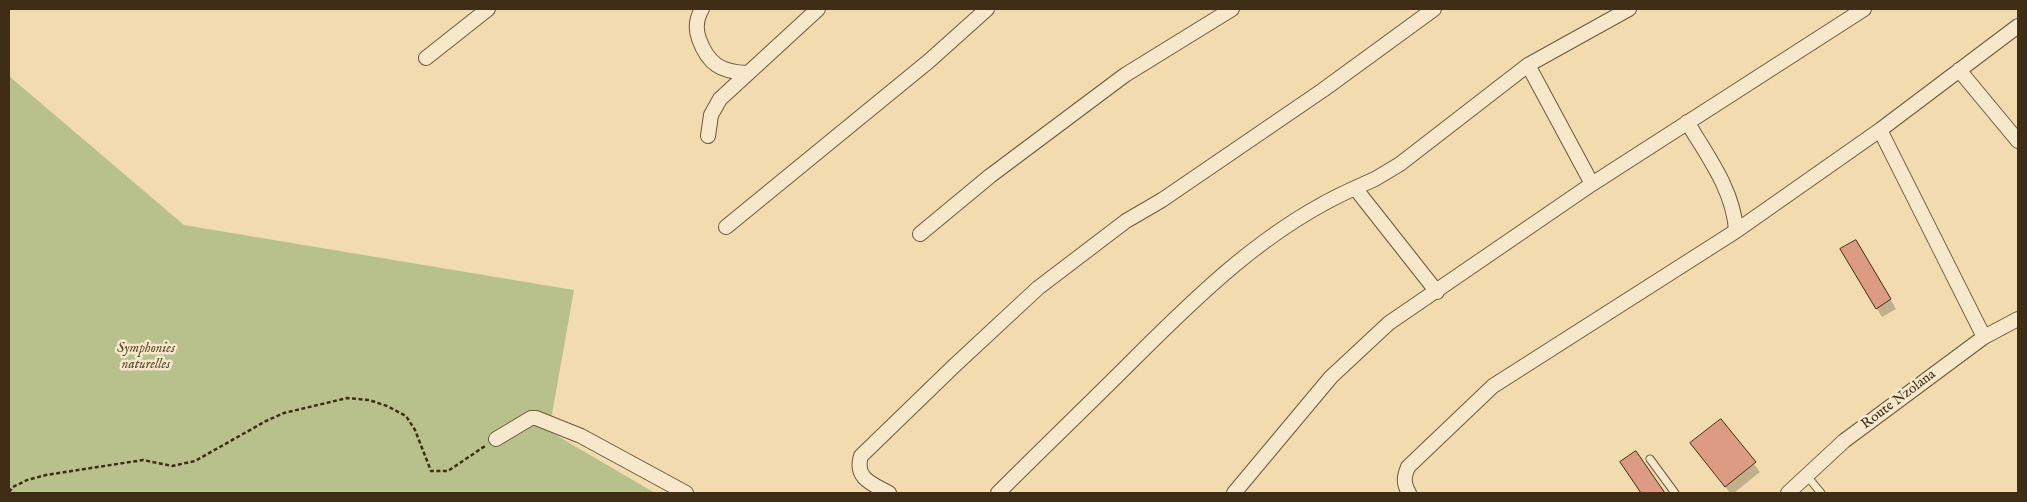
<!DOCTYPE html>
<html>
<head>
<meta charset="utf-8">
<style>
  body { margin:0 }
  #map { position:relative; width:2027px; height:502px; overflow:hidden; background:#f2dcaf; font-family:"IM FELL English",serif }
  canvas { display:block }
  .frame { position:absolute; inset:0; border:10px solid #3f2d16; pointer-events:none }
</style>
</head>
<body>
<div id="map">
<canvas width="2027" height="502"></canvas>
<div class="frame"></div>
</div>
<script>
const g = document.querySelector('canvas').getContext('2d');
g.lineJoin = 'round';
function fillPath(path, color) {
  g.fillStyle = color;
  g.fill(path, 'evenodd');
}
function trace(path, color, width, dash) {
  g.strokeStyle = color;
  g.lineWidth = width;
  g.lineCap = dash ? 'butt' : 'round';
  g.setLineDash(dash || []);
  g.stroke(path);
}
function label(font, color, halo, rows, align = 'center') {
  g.font = font + ' "IM FELL English",serif';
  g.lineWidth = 5;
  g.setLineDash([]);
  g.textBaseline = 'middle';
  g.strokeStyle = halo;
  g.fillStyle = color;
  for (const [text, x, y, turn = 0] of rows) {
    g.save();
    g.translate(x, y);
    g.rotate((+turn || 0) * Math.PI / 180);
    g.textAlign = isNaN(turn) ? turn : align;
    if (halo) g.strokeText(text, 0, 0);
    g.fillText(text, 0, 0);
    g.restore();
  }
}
fillPath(new Path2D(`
  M9 76 184 225 574 290 549 431 655 493H9Z`), '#b8c18c');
fillPath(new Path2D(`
  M1856 241 1896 309 1882 317 1842 250Z
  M1721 421 1760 472 1734 493H1730L1692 444Z`), '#0003');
const building = new Path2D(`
  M1856 240 1891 299 1876 309 1840 249Z
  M1721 419 1756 462 1725 487 1690 443Z
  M1636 451 1665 493H1641L1620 462Z`);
fillPath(building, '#dc9b82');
trace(building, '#3f2d16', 1);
const service = new Path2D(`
  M1650 459 1675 493
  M1807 476 1821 493`);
const minor = new Path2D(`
  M702 9C696 19 695 28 699 39 708 64 721 72 747 73
  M426 58 488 9
  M1959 70 2018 141
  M1687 122C1707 155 1734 191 1736 231
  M1880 130 1984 337
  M708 136 711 115 720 99 818 9
  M1592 184 1528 65 1629 9
  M1355 188 1375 179 1400 164 1528 65
  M726 227 929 61 987 9
  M920 234 990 176 1125 75 1232 9
  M496 439 531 418H536L581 436 686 493
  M889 493C873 484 854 479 861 456L954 366 1038 288 1126 221 1162 200 1323 90 1434 9
  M998 493C1042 449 1087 406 1131 362 1198 295 1267 227 1355 188L1437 292
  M1234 493 1331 377 1389 323 1592 184 1864 9
  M1409 493C1403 483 1404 477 1408 467L1493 386 1736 231 1880 130 2018 26
  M1788 493 1844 441 1984 337 2018 319`);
trace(service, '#6c593c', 9);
trace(minor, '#6c593c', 16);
trace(new Path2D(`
  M9 492 13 487 27 480 46 475 143 460 172 466 195 461 266 421 284 413 347 398 369 400 387 406 406 416 415 430 431 471H448L485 446`), '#3f2d16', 2.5, [4, 2.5]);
trace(service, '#f7e8cb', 7);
trace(minor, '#f7e8cb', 14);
label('italic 14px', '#574b2e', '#f7e8cb', [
  ["Symphonies",146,349],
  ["naturelles",146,365]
]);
label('14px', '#3f2d16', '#f7e8cb', [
  ["Route Nzolana",1899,400,-37]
]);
</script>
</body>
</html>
